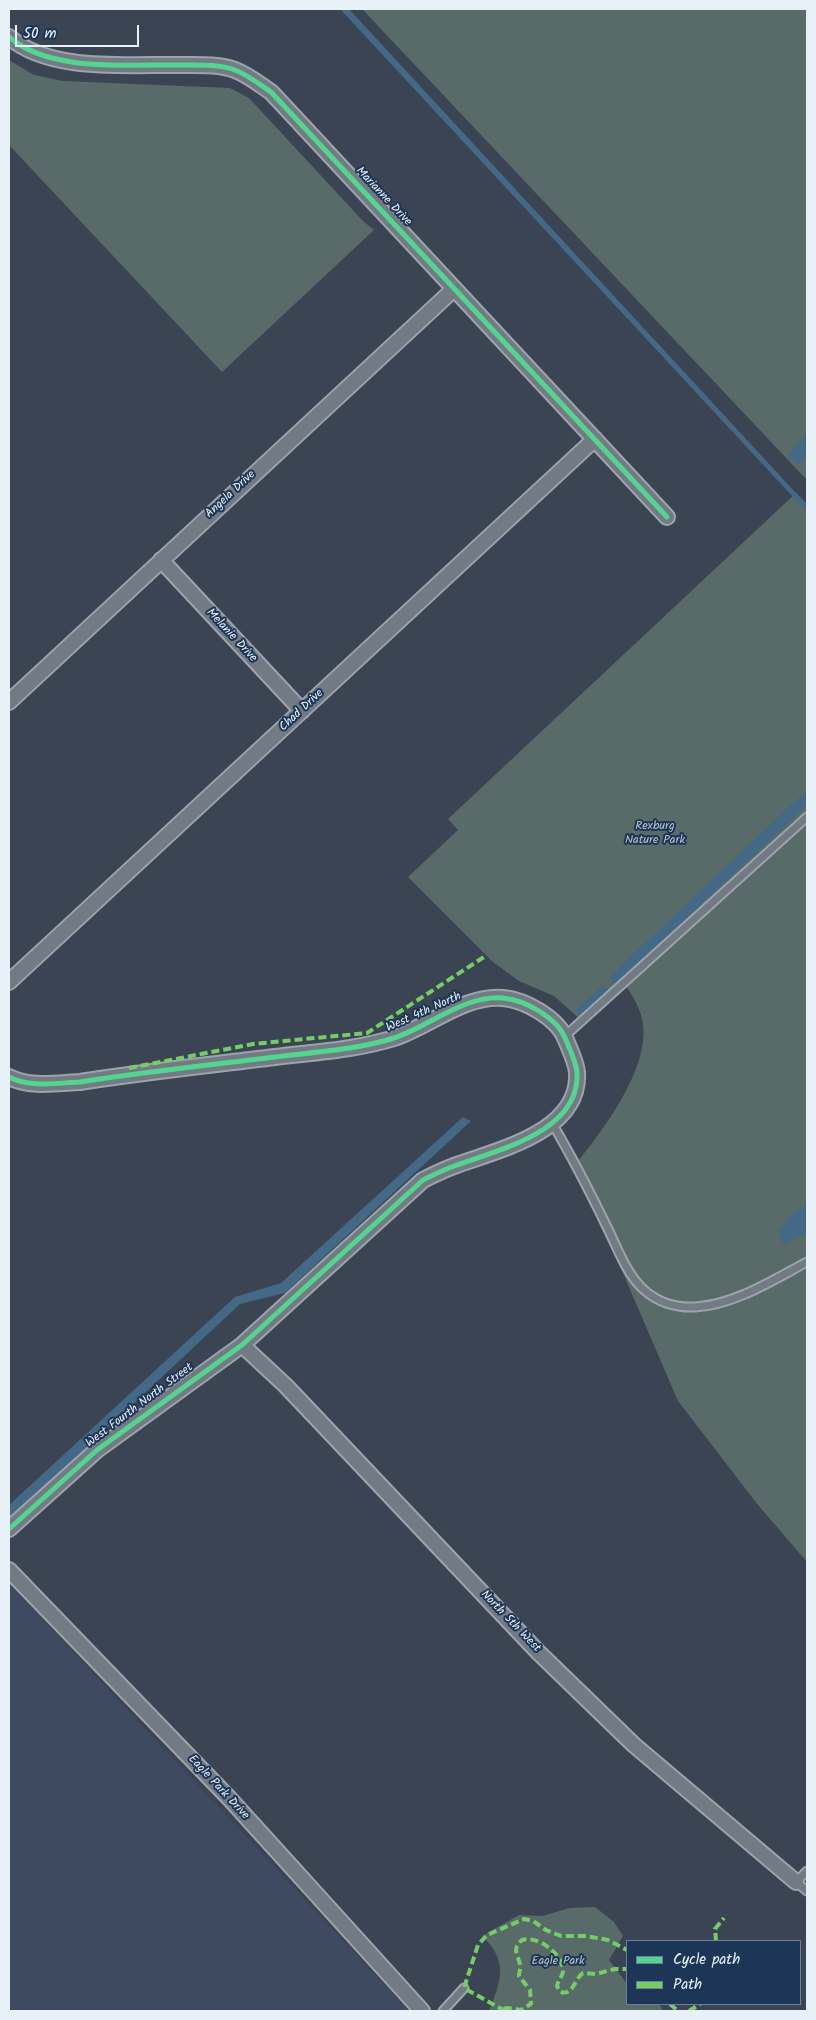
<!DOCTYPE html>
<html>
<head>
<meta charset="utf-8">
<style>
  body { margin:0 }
  #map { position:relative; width:816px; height:2020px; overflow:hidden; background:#3b4453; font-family:Kalam,sans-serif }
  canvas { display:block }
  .frame { position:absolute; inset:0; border:10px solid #e8f1f8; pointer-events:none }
  .legend { position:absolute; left:626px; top:1940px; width:175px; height:65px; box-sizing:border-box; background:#1d3557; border:1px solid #6e8097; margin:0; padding:6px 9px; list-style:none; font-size:15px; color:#e8f1f8 }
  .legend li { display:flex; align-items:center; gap:10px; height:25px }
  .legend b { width:25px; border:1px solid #6e8097 }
  .scale { position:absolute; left:15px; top:25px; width:124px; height:22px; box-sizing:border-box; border:2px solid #e8f1f8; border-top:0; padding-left:6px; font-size:15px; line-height:18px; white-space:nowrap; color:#e8f1f8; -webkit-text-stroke:4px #1d3557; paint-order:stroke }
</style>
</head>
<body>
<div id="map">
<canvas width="816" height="2020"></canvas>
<div class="frame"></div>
<ul class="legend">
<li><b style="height:6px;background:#53d58f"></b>Cycle path</li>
<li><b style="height:6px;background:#74ce65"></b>Path</li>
</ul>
<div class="scale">50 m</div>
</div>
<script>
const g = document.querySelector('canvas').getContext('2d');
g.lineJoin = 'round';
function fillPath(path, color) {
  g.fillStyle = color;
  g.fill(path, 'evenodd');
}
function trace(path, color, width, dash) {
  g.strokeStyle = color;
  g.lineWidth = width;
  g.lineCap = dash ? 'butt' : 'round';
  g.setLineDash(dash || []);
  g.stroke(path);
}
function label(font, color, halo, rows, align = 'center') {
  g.font = font + ' Kalam,sans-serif';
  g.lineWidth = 4;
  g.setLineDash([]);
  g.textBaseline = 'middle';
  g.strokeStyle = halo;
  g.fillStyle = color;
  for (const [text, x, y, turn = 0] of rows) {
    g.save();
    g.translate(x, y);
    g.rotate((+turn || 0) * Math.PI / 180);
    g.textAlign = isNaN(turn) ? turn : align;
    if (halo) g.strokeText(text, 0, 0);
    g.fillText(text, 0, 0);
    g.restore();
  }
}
fillPath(new Path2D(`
  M9 1583 409 2011H9Z`), '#3e4a60');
fillPath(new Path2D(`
  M362 9H807V480Z
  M9 60 34 75 63 81 230 88 249 98 363 221 374 230 222 372 9 145Z
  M796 493 807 504V1562L758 1505 678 1401 576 1164C603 1130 649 1070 643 1024 641 1008 632 995 623 982L582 1021 554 996 519 981 493 962 408 877 458 830 448 819Z
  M595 1907 614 1922 623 1936 609 1960 627 1984V2004H659L663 2011H489C501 1981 509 1961 482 1936L519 1915 542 1916 570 1908Z`), '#586b69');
fillPath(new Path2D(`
  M340 9H349L807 505V512Z
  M807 432V453L799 465 788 456Z
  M807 790V805L616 984 609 977Z
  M602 986 609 991 581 1015 575 1011Z
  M463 1117 471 1121 285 1293 240 1304 9 1520V1505L235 1297 281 1283Z
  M807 1203V1233L783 1245 779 1233 787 1219Z`), '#436986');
const service = new Path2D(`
  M565 1036 807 817
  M552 1123C572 1157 590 1192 607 1227 617 1247 626 1273 643 1289 657 1302 676 1308 695 1307 734 1305 773 1280 807 1262
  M807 1871 796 1882 807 1891
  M443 2011 464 1988`);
const minor = new Path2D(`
  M9 37C51 73 129 64 182 65 199 65 219 64 235 70 248 75 259 84 271 92L667 517
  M161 560 302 711
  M9 702 454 289
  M9 982 595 439
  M9 1077C30 1088 57 1083 80 1082 144 1072 210 1065 275 1057 314 1052 356 1050 394 1038 428 1027 466 994 503 998 525 1000 558 1018 566 1040 570 1050 576 1062 577 1072 581 1132 497 1150 454 1166 443 1170 433 1175 423 1180L242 1345 97 1450 9 1529
  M242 1345 286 1386 538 1652 634 1745 796 1882
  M9 1570 229 1798 422 2011`);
trace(service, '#9da3ab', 11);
trace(minor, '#9da3ab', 18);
trace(service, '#727a84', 7);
trace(minor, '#727a84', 14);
trace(new Path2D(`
  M129 1068 253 1044 367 1033 484 957
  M716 1941 715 1929 724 1918
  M670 2004 678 2011
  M504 2009 507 2008 521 2010 531 2004 530 1990 519 1976C519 1972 521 1968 520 1964 517 1953 512 1949 522 1940 538 1935 563 1954 563 1971 563 1976 558 1980 557 1986L560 1992C574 1996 574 1979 583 1973L596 1974 615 1969H627
  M505 2011 464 1988 478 1945 487 1935 524 1919 533 1921 546 1930 561 1936H586L608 1940 627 1950
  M689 2011 700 2004`), '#74ce65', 4, [8, 4]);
trace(new Path2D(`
  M9 37C51 73 129 64 182 65 199 65 219 64 235 70 248 75 259 84 271 92L667 517
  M9 1077C30 1088 57 1083 80 1082 144 1072 210 1065 275 1057 314 1052 356 1050 394 1038 428 1027 466 994 503 998 525 1000 558 1018 566 1040 570 1050 576 1062 577 1072 581 1132 497 1150 454 1166 443 1170 433 1175 423 1180L242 1345 97 1450 9 1529`), '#53d58f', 5);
label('12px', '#e8f1f8', '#1d3557', [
  ["Marianne Drive",383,197,47],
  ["Angela Drive",231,495,-43],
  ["Melanie Drive",231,636,47],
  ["Chad Drive",302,711,-43],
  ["West 4th North",424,1013,-24],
  ["West Fourth North Street",140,1406,-37],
  ["North 5th West",510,1622,46],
  ["Eagle Park Drive",218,1788,47]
]);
label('12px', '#b7c4c7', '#1d3557', [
  ["Rexburg",655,827],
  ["Nature Park",655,841],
  ["Eagle Park",558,1962]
]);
</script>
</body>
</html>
